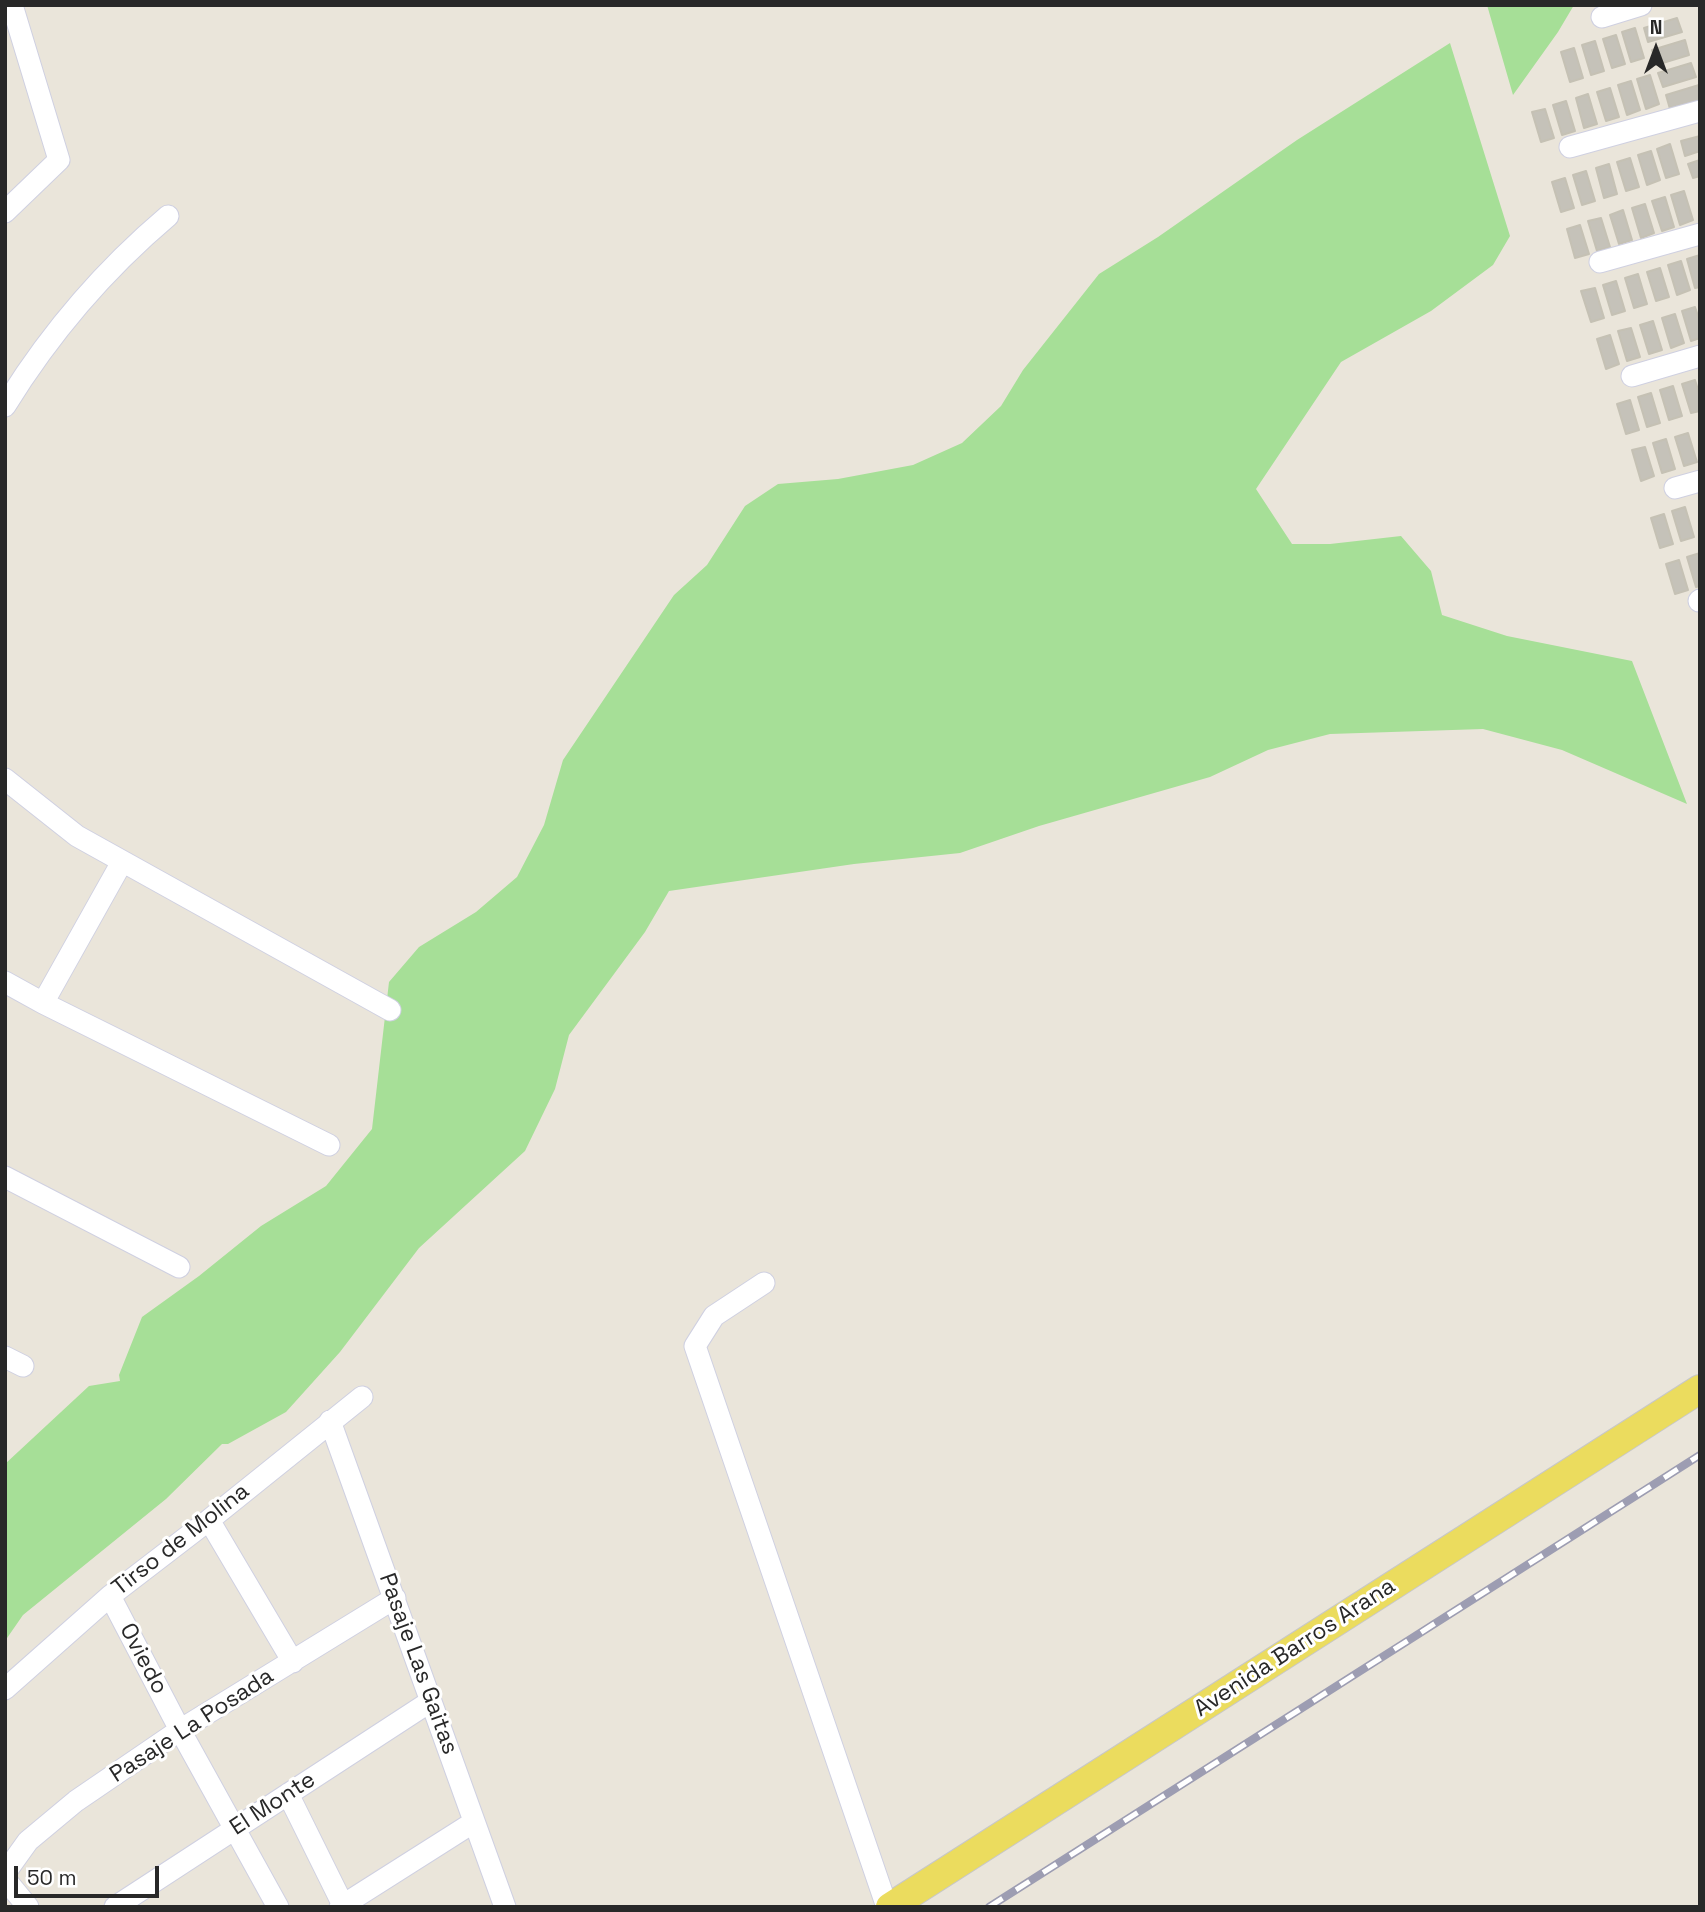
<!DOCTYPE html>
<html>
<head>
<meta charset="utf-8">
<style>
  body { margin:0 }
  #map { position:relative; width:1705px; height:1912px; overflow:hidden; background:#eae5da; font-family:"Space Grotesk",sans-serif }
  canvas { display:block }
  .frame { position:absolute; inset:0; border:7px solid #282828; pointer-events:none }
  .north { position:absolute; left:1621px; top:14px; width:70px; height:70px; -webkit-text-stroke:5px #fff; paint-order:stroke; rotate:0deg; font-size:19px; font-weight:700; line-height:28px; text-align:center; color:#282828 }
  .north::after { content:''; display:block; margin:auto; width:24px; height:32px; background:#282828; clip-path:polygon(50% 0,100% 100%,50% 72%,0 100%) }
  .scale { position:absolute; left:14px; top:1866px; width:145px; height:32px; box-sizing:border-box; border:4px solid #282828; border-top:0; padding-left:9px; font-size:21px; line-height:24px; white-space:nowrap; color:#282828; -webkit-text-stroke:5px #fff; paint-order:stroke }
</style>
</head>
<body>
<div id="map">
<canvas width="1705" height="1912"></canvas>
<div class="frame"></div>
<div class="north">N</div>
<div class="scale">50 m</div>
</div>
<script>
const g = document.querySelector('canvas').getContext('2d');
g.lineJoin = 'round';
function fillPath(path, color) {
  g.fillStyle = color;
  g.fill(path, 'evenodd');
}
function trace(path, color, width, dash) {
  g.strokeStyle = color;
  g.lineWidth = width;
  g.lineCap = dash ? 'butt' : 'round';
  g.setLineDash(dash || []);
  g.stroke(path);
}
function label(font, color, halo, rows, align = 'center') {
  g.font = font + ' "Space Grotesk",sans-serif';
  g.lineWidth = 6;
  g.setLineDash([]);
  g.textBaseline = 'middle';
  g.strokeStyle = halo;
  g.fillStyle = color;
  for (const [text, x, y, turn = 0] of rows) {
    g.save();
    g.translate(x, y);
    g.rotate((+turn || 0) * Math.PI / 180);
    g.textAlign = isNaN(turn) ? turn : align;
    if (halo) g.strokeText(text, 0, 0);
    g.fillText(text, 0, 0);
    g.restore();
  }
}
fillPath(new Path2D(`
  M1487 5H1574L1558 32 1513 95Z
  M1450 43 1510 236 1493 265 1431 311 1341 362 1256 489 1292 544H1330L1401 536 1431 571 1442 615 1507 636 1632 661 1687 804 1562 750 1483 729 1330 734 1268 750 1210 777 1039 826 960 853 854 864 669 891 645 932 569 1035 555 1089 525 1151 419 1248 340 1352 286 1412 228 1444H222L166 1499 23 1615 5 1641V1464L89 1386 120 1381 119 1375 142 1317 199 1276 261 1226 326 1186 372 1129 389 982 419 947 476 912 517 877 544 825 563 760 674 595 707 565 745 506 778 484 838 479 913 465 962 443 1001 406 1023 370 1099 274 1158 237 1297 140Z`), '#a6df97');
const building = new Path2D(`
  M1677 18 1682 32 1648 42 1644 28Z
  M1635 28 1644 58 1631 62 1622 32Z
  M1616 35 1625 64 1612 68 1603 39Z
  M1685 40 1689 55 1656 65 1652 50Z
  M1595 41 1604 71 1591 75 1582 45Z
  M1574 48 1583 78 1570 82 1561 52Z
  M1691 63 1696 77 1663 87 1658 73Z
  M1650 75 1659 104 1646 109 1637 79Z
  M1631 81 1640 110 1627 115 1618 85Z
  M1699 85 1700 101 1670 109 1666 95Z
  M1610 88 1619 117 1606 121 1597 92Z
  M1588 94 1597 124 1584 128 1576 98Z
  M1566 101 1575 131 1562 135 1553 105Z
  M1545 109 1554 138 1541 142 1532 112Z
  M1700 136V151L1685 156 1681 141Z
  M1670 144 1679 174 1666 178 1657 149Z
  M1651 151 1660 180 1647 185 1638 155Z
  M1630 158 1639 187 1626 191 1617 162Z
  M1700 160V176L1693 178 1688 164Z
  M1609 164 1617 194 1604 198 1596 168Z
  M1586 171 1595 201 1582 205 1573 175Z
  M1565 178 1574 208 1561 212 1552 182Z
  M1684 191 1693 220 1680 225 1671 195Z
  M1665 197 1674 227 1662 231 1652 201Z
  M1645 204 1654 233 1641 238 1632 208Z
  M1623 210 1632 240 1619 244 1610 215Z
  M1601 218 1610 247 1597 251 1588 221Z
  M1580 225 1589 254 1575 258 1567 229Z
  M1700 255V287L1695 288 1687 259Z
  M1681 261 1690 290 1677 295 1668 265Z
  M1660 268 1669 297 1656 301 1647 272Z
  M1638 274 1647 304 1634 308 1625 278Z
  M1616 281 1625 311 1612 315 1603 285Z
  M1595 288 1604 318 1591 322 1581 291Z
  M1695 307 1700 322V338L1691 341 1682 311Z
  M1675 314 1684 343 1671 348 1662 318Z
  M1653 321 1662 350 1649 354 1640 325Z
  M1631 328 1640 357 1627 361 1618 331Z
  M1610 335 1619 364 1606 369 1597 339Z
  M1695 380 1700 396V411L1691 413 1682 384Z
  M1673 386 1682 416 1669 420 1660 390Z
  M1651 393 1660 423 1647 427 1638 397Z
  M1630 400 1639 430 1626 434 1617 404Z
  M1688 433 1697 462 1684 466 1675 437Z
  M1666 439 1675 469 1662 473 1653 443Z
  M1645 447 1654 476 1641 481 1632 450Z
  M1685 507 1694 537 1681 541 1672 511Z
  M1664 514 1673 544 1660 548 1651 518Z
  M1700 553V586L1696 587 1687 557Z
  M1679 560 1688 590 1675 594 1666 564Z`);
fillPath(building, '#c5c2b9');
trace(building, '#c5c1b4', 2);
const minor = new Path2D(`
  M1602 17 1641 5
  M1570 147 1700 111
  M5 212 59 160 12 5
  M1600 262 1700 234
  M1632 376 1700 356
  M5 406C50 333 103 271 168 216
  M1675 488 1700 481
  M1699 601 1700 600
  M5 779 77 836 390 1010
  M5 982 43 1003 329 1145
  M43 1003 122 862
  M5 1177 179 1267
  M764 1283 714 1316 695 1346 887 1907
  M5 1357 23 1366
  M330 1421 505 1907
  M209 1520 293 1662
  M110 1596 180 1730 278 1907
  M5 1689 110 1596 209 1520 362 1397
  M288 1794 343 1905
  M5 1873 28 1841 76 1801 180 1730 395 1598
  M5 1879 28 1907
  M115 1907 431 1701
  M340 1907 474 1822`);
const major = new Path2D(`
  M890 1907 1700 1389`);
trace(minor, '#cfd0e1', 23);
trace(major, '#c7c7c7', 30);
trace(minor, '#fff', 21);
trace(major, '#ebdc5e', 28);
const rail = new Path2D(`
  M989 1907 1700 1455`);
trace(rail, '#9d9db2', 8);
trace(rail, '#fff', 5, [16]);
label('23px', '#282828', '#fff', [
  ["Tirso de Molina",181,1540,-38],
  ["Avenida Barros Arana",1295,1648,-33],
  ["Oviedo",143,1659,62],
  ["Pasaje Las Gaitas",418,1664,70],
  ["Pasaje La Posada",192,1726,-33],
  ["El Monte",273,1804,-33]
]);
</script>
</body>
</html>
